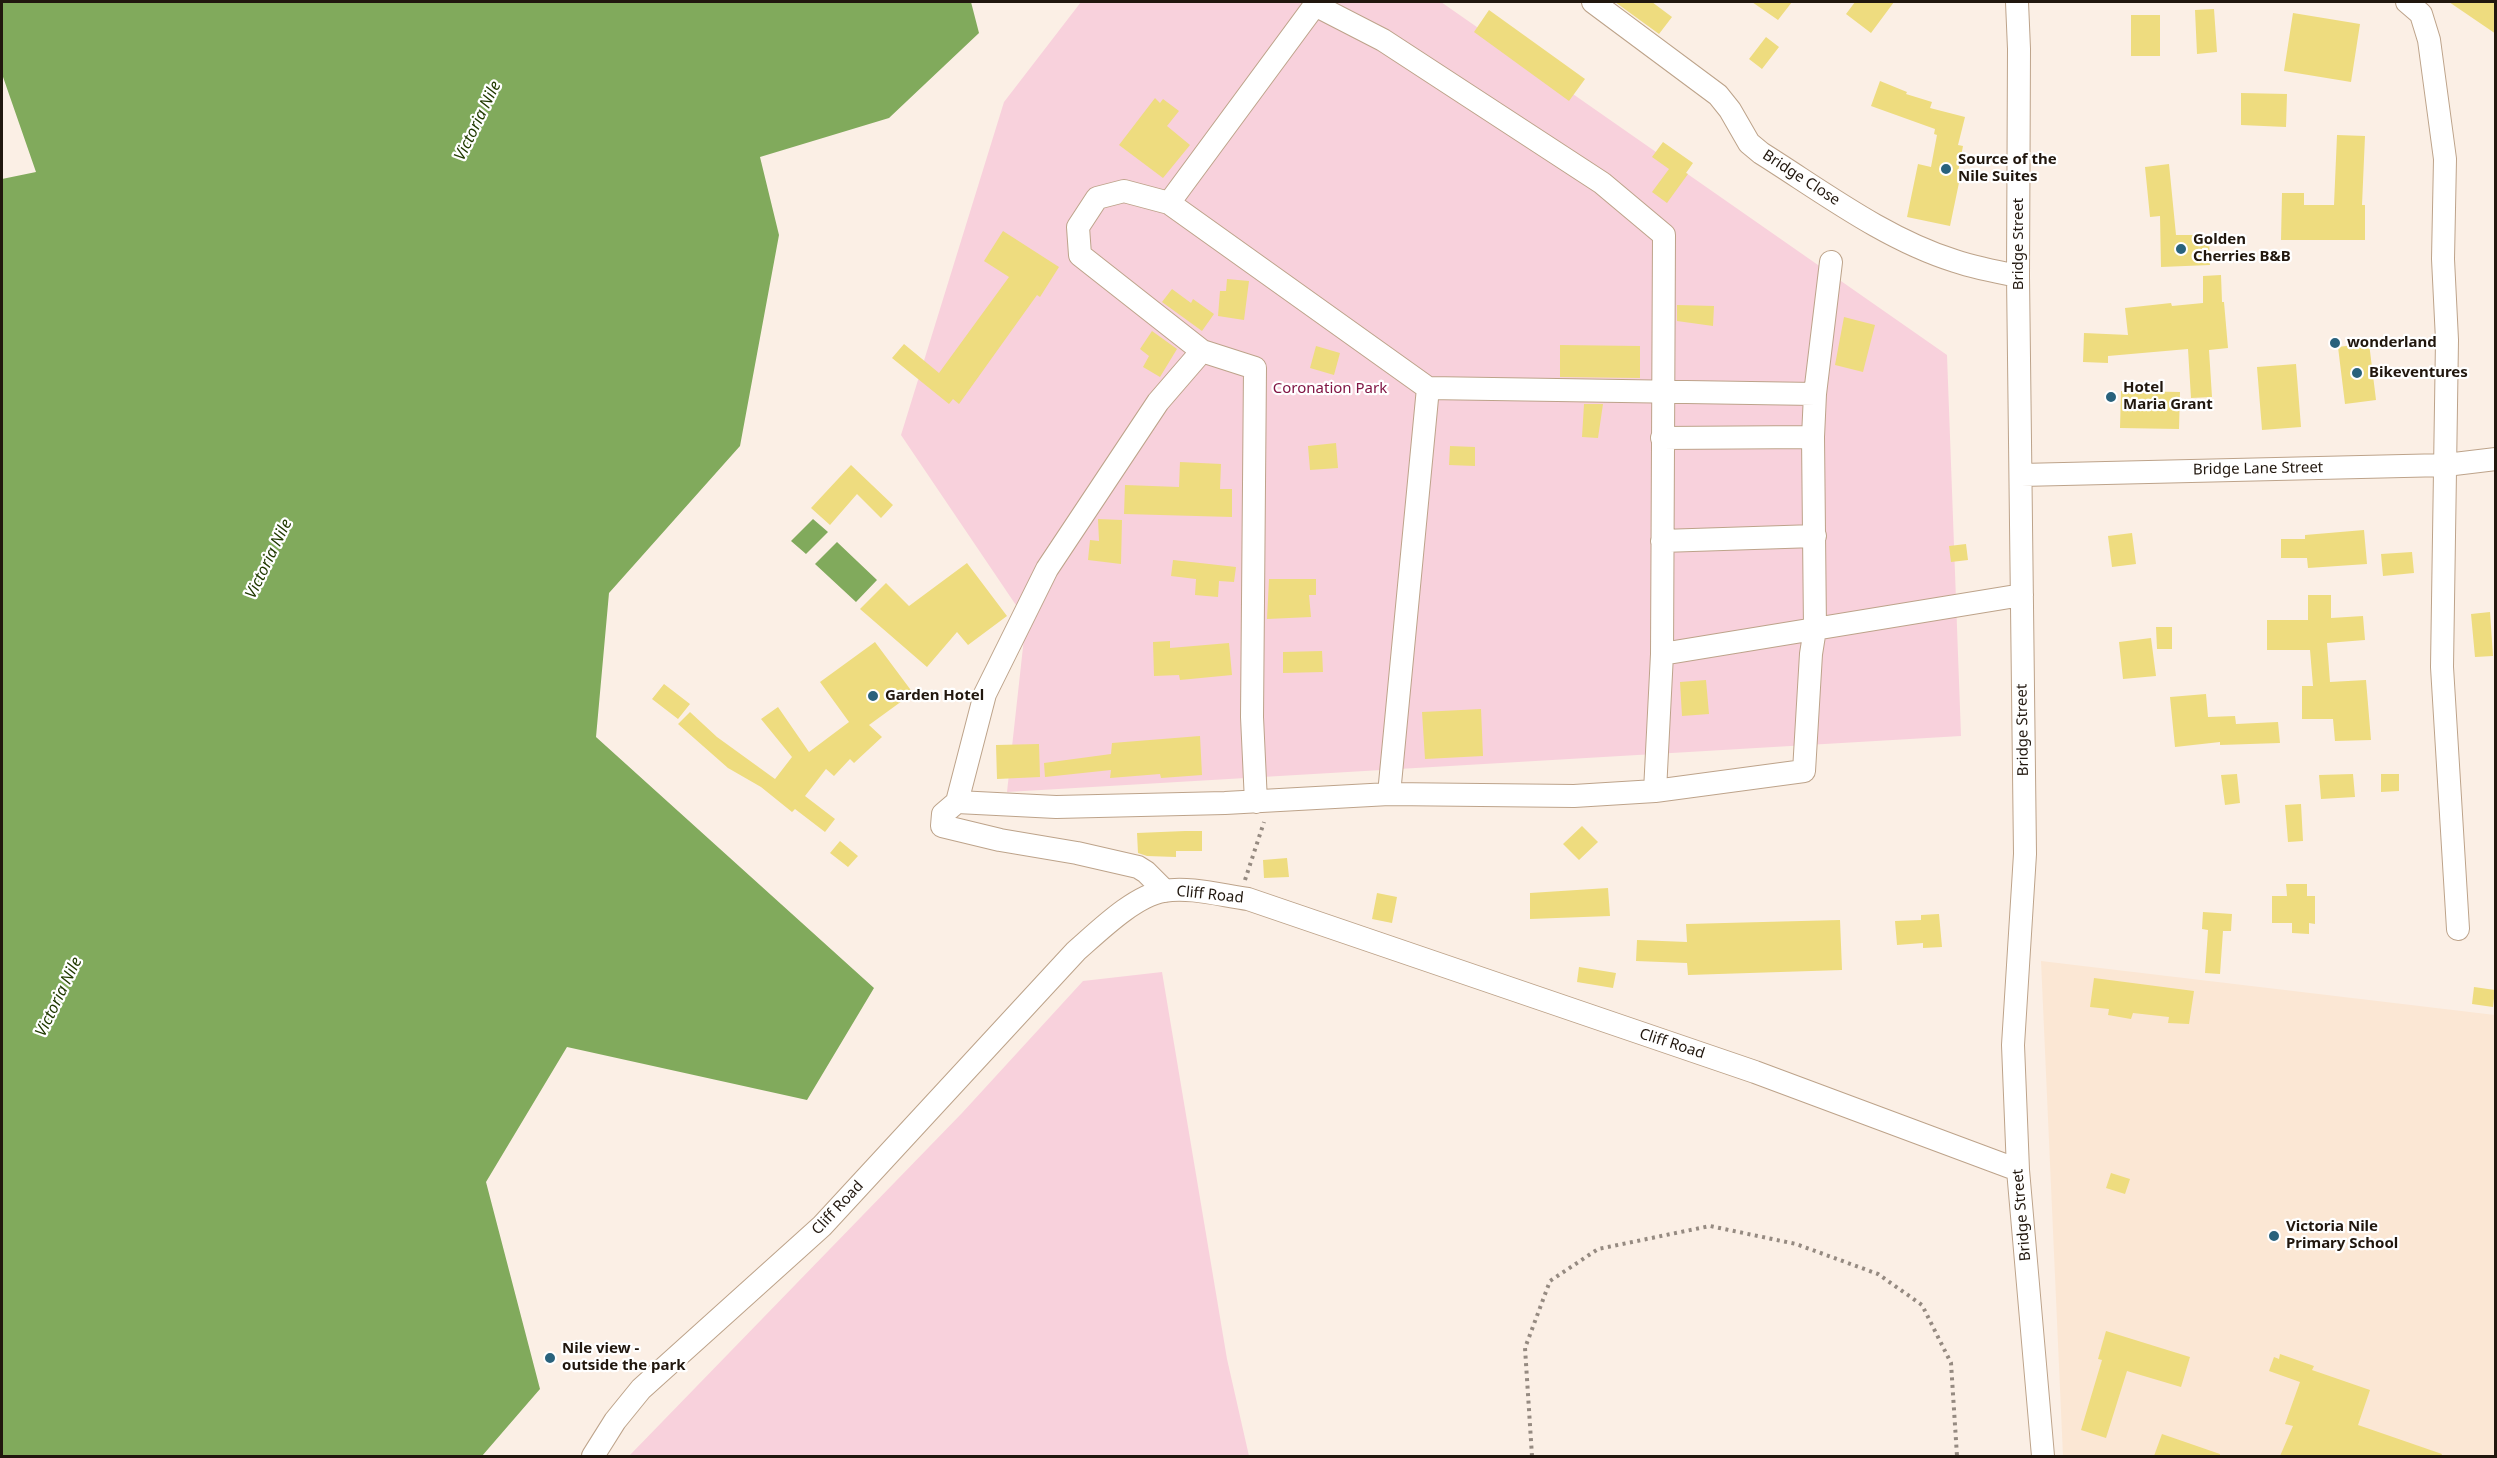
<!DOCTYPE html>
<html>
<head>
<meta charset="utf-8">
<style>
  body { margin:0 }
  #map { position:relative; width:2497px; height:1458px; overflow:hidden; background:#fbefe5; font-family:"Noto Sans",sans-serif }
  canvas { display:block }
  .frame { position:absolute; inset:0; border:3px solid #21170e; pointer-events:none }
</style>
</head>
<body>
<div id="map">
<canvas width="2497" height="1458"></canvas>
<div class="frame"></div>
</div>
<script>
const g = document.querySelector('canvas').getContext('2d');
g.lineJoin = 'round';
function fillPath(path, color) {
  g.fillStyle = color;
  g.fill(path, 'evenodd');
}
function trace(path, color, width, dash) {
  g.strokeStyle = color;
  g.lineWidth = width;
  g.lineCap = dash ? 'butt' : 'round';
  g.setLineDash(dash || []);
  g.stroke(path);
}
function label(font, color, halo, rows, align = 'center') {
  g.font = font + ' "Noto Sans",sans-serif';
  g.lineWidth = 4.5;
  g.setLineDash([]);
  g.textBaseline = 'middle';
  g.strokeStyle = halo;
  g.fillStyle = color;
  for (const [text, x, y, turn = 0] of rows) {
    g.save();
    g.translate(x, y);
    g.rotate((+turn || 0) * Math.PI / 180);
    g.textAlign = isNaN(turn) ? turn : align;
    if (halo) g.strokeText(text, 0, 0);
    g.fillText(text, 0, 0);
    g.restore();
  }
}
fillPath(new Path2D(`
  M2041 961 2495 1015V1456H2063Z`), '#fbe7d4');
fillPath(new Path2D(`
  M1081 2H1441L1947 355 1961 736 1007 792 1026 620 901 435 1004 102Z
  M1162 972 1227 1359 1249 1456H629L962 1113 1083 981Z`), '#f8d1dc');
fillPath(new Path2D(`
  M2 2H971L979 33 889 118 760 157 779 235 740 446 609 593 596 737 874 988 807 1100 567 1047 486 1182 540 1389 482 1456H2V179L36 172 2 74Z
  M813 519 828 532 806 554 791 541Z
  M837 542 877 580 856 602 815 564Z`), '#81aa5c');
fillPath(new Path2D(`
  M1615 2H1652L1672 17 1659 34Z
  M1752 2H1792L1778 20Z
  M1855 2H1894L1871 33 1846 14Z
  M2449 2H2496V34Z
  M2214 9 2217 52 2197 54 2195 10Z
  M1489 10 1585 79 1569 101 1474 32Z
  M2293 13 2360 24 2351 82 2284 71Z
  M2131 15H2160V56H2131Z
  M1766 37 1779 47 1762 69 1749 59Z
  M1880 81 1907 92 1906 94 1932 102 1930 108 1965 117 1958 145 1963 146 1958 172 1961 173 1950 226 1907 217 1918 164 1931 167 1937 135 1934 134 1935 129 1871 106Z
  M2241 93 2287 94 2286 127 2241 125Z
  M1155 98 1160 103 1163 99 1179 111 1167 126 1190 145 1163 178 1119 145Z
  M2337 135 2365 136 2362 205H2365V240H2281L2282 193H2304V205H2334Z
  M1663 142 1693 163 1686 173 1688 174 1667 203 1652 192 1669 169 1652 157Z
  M2169 164 2176 235H2209L2210 265 2161 267 2160 216 2150 217 2145 167Z
  M1003 231 1059 267 1040 297 1037 295 959 404 953 399 949 404 892 358 904 344 939 373 1009 277 984 261Z
  M2221 275 2222 302H2224L2228 348 2209 350 2212 397 2191 398 2188 349 2108 356V363L2083 362 2084 333 2128 335 2125 308 2171 303 2172 306 2203 303V276Z
  M1227 279 1249 281 1244 320 1218 316 1220 291H1226Z
  M1172 289 1191 303 1193 299 1214 314 1202 331 1162 302Z
  M1677 305 1714 306 1713 326 1677 321Z
  M1844 317 1875 325 1863 372 1835 365Z
  M1152 331 1177 349 1160 377 1143 367 1149 356 1140 349Z
  M2369 343 2376 400 2345 404 2338 347Z
  M1560 345 1640 346V378L1560 377Z
  M1316 346 1340 353 1334 375 1310 368Z
  M2296 364 2301 427 2262 430 2257 367Z
  M2121 391 2180 392 2179 429 2120 428Z
  M1584 404H1603L1598 438 1582 437Z
  M1336 443 1338 468 1310 470 1308 446Z
  M1450 446 1475 447V466L1449 465Z
  M1180 462 1221 464 1220 489H1232V517L1124 514 1125 485 1179 487Z
  M851 465 893 505 881 518 857 494 830 525 811 508Z
  M1098 519 1122 520 1121 564 1088 560 1090 540 1099 541Z
  M2364 530 2367 564 2308 568 2307 558H2281V539H2305V535Z
  M2132 533 2136 564 2112 567 2108 536Z
  M1966 544 1968 560 1951 562 1949 546Z
  M2412 552 2414 573 2383 576 2381 554Z
  M1173 560 1236 567 1234 582 1219 581 1218 597 1195 595 1196 579 1171 576Z
  M967 563 1007 616 968 645 957 632 927 667 860 609 886 583 909 606Z
  M1269 579H1316V595H1309L1311 617 1267 619Z
  M2308 595H2331V618L2363 616 2365 640 2327 643 2330 682 2366 680 2371 740 2335 741 2333 719H2302V686H2313L2310 650H2267V620H2308Z
  M2490 612 2493 656 2475 657 2471 614Z
  M2156 627H2172V649H2157Z
  M2151 638 2156 676 2123 679 2119 642Z
  M1170 641V648L1229 643 1232 675 1180 680 1179 675 1154 676 1153 642Z
  M875 642 913 693 869 725 882 737 854 763 850 759 834 776 826 769 805 796 835 819 825 832 795 809 792 812 761 787 728 768 678 724 690 712 717 737 775 779 792 757 761 719 778 707 809 752 849 722 820 682Z
  M1322 651 1323 672 1283 673V652Z
  M1706 680 1709 714 1682 716 1680 682Z
  M664 684 690 704 678 719 652 699Z
  M2206 694 2208 717 2235 716 2236 724 2278 722 2280 743 2220 745V742L2175 747 2170 697Z
  M1481 709 1483 756 1425 759 1422 712Z
  M1200 736 1202 775 1161 778 1160 774 1110 778 1111 770 1045 777 1044 763 1111 754 1112 743Z
  M1039 744 1040 777 997 779 996 745Z
  M2237 774 2240 803 2225 805 2221 775Z
  M2353 774 2355 797 2321 799 2319 775Z
  M2381 774H2399V791L2381 792Z
  M2301 804 2303 841 2288 842 2285 805Z
  M1582 826 1598 842 1579 860 1563 844Z
  M1185 831H1202V851H1176V857L1147 856 1138 853 1137 833Z
  M840 841 858 856 848 867 830 853Z
  M1287 858 1289 877 1264 878 1263 860Z
  M2286 884H2307V896H2315V924L2309 923V934L2292 933V923H2272V896H2287Z
  M1608 888 1610 916 1530 919V893Z
  M1377 893 1397 897 1392 923 1372 919Z
  M2203 912 2232 914 2231 931H2223L2220 974 2205 973 2208 930 2202 929Z
  M1939 914 1942 947 1923 948V943L1897 945 1895 921 1921 920V915Z
  M1840 920 1842 970 1688 975 1687 963 1636 961 1637 940 1687 942 1686 924Z
  M1579 967 1616 973 1613 988 1577 982Z
  M2094 978 2194 991 2189 1024 2168 1023 2169 1017 2133 1013 2131 1019 2108 1015 2109 1009 2090 1007Z
  M2474 987 2495 990 2493 1007 2472 1004Z
  M2111 1173 2130 1179 2125 1194 2106 1188Z
  M2106 1331 2190 1357 2181 1387 2127 1371 2106 1438 2081 1430 2102 1360 2098 1359Z
  M2280 1354 2314 1366 2312 1370 2370 1390 2358 1425 2442 1454 2441 1456H2280L2293 1426 2285 1424 2300 1382 2269 1371 2274 1357 2279 1359Z
  M2162 1434 2220 1454V1456H2154Z`), '#eedc7f');
const minor = new Path2D(`
  M1593 2 1718 95 1730 110 1749 143 1761 153C1823 192 1885 239 1955 261 1976 268 1997 272 2018 276
  M2017 2 2019 49 2018 276 2025 854 2013 1045 2018 1170 2043 1456
  M2407 2 2421 14 2429 40 2445 159 2443 259 2447 340 2442 667 2458 929
  M1169 203 1428 388 1389 794
  M1202 351 1158 402 1047 569 985 694 957 802 1056 807 1225 803 1389 794 1574 796 1655 791 1804 771 1811 654 1815 629 1813 437 1815 394 1831 262
  M1428 388 1815 394
  M1662 438 1813 437
  M2021 475 2446 465 2496 459
  M1662 541 1815 536
  M1662 654 2022 595
  M957 802 943 814 942 826 1000 840 1077 853 1138 867 1146 872 1165 891
  M1256 802 1252 717 1255 368 1202 351 1080 255 1078 227 1097 198 1124 191 1169 203 1315 5 1383 40 1602 183 1664 235 1662 654 1655 791
  M593 1456 615 1421 641 1389 822 1226 1076 951C1099 931 1134 896 1164 891 1188 886 1224 896 1248 899L1755 1072 2018 1170`);
trace(minor, '#bda38a', 24);
trace(new Path2D(`
  M1245 880 1264 822
  M1532 1456 1525 1348 1550 1281 1598 1249 1710 1226 1796 1244 1878 1274 1922 1305 1951 1363 1957 1456`), '#958a81', 4, [3, 4.5]);
trace(minor, '#fff', 22);
for (const [x, y, r, color] of [
  [1946,169,6,"#29627c"],
  [2181,249,6,"#29627c"],
  [2335,343,6,"#29627c"],
  [2357,373,6,"#29627c"],
  [2111,397,6,"#29627c"],
  [873,696,6,"#29627c"],
  [2274,1236,6,"#29627c"],
  [550,1358,6,"#29627c"]
]) {
  const dot = new Path2D();
  dot.arc(x, y, r, 0, 2 * Math.PI);
  g.fillStyle = color;
  g.fill(dot);
  trace(dot, '#fff', 2);
}
label('bold 15px', '#21170e', '#fff', [
  ["Source of the",1958,160],
  ["Nile Suites",1958,177],
  ["Golden",2193,240],
  ["Cherries B&B",2193,257],
  ["wonderland",2347,343],
  ["Bikeventures",2369,373],
  ["Hotel",2123,388],
  ["Maria Grant",2123,405],
  ["Garden Hotel",885,696],
  ["Victoria Nile",2286,1227],
  ["Primary School",2286,1244],
  ["Nile view -",562,1349],
  ["outside the park",562,1366]
], 'left');
label('15px', '#21170e', '#fff', [
  ["Bridge Close",1801,178,33],
  ["Bridge Street",2019,244,-90],
  ["Bridge Lane Street",2258,469,-1],
  ["Bridge Street",2023,730,-91],
  ["Cliff Road",1210,895,6],
  ["Cliff Road",1672,1044,18],
  ["Cliff Road",838,1208,-47],
  ["Bridge Street",2022,1215,-95]
]);
label('15px', '#811645', '#fff', [
  ["Coronation Park",1330,389]
]);
label('italic 16px', '#213a00', '#fff', [
  ["Victoria Nile",478,121,-64],
  ["Victoria Nile",269,559,-64],
  ["Victoria Nile",59,997,-64]
]);
</script>
</body>
</html>
